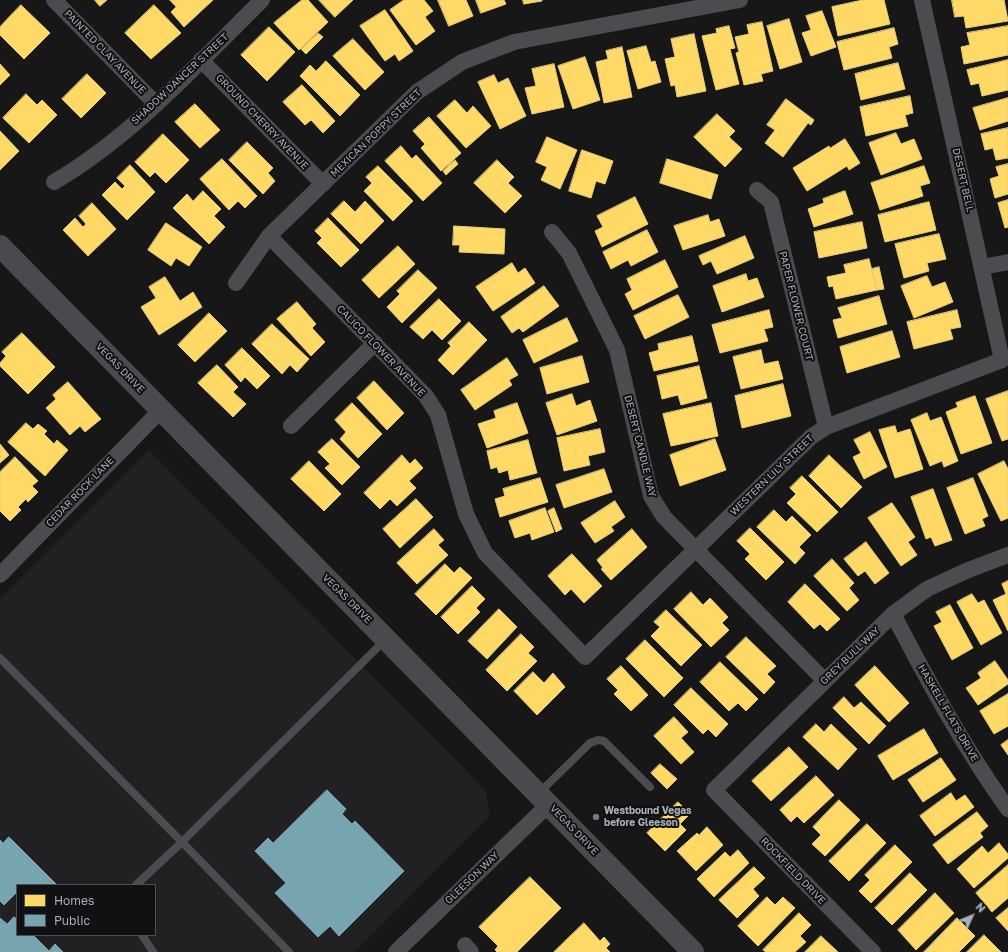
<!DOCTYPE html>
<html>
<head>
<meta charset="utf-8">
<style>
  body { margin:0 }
  #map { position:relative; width:1008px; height:952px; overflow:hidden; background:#171717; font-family:"Golos Text",sans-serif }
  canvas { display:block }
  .legend { position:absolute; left:16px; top:884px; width:140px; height:52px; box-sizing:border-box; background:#111113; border:1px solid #4d4f55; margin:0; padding:5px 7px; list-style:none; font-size:12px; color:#a8adb8 }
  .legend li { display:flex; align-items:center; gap:8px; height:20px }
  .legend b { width:20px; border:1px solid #4d4f55 }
  .north { position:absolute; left:952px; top:896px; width:40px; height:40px; -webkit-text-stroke:3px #111113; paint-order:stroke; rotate:46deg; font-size:11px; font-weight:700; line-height:16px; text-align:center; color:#a8adb8 }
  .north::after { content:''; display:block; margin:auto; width:14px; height:18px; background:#a8adb8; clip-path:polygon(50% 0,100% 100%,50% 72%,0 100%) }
</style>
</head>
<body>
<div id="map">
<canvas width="1008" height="952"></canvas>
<ul class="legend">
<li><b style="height:11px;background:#ffd966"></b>Homes</li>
<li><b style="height:11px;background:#76a5af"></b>Public</li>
</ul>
<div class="north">N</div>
</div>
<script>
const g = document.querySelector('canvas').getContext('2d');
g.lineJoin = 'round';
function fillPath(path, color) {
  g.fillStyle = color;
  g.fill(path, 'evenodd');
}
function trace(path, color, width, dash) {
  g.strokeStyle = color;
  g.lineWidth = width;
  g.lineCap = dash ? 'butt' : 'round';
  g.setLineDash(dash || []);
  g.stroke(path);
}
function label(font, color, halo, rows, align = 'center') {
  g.font = font + ' "Golos Text",sans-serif';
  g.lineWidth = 4;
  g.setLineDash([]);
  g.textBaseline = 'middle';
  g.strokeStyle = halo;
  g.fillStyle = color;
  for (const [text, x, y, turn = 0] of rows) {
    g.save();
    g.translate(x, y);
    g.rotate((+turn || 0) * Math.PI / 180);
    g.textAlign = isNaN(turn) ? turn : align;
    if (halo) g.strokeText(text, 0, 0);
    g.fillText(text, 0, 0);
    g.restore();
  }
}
fillPath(new Path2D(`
  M149 450 486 791 490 816 355 952H0V599ZM17 885H155V935H17Z`), '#212123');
const homes = new Path2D(`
  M95 0H107L100 6Z
  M170 0H213L184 27 171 12 176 7Z
  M302 0H308L328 22 299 50 274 23Z
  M319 0H353L335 17Z
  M404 0H424L433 11 425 17 435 31 416 45 390 10Z
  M438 0H466L473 16 449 26Z
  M476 0H504L506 4 481 13Z
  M523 0H542V1L524 4Z
  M863 0H884L890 24 838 36 832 7Z
  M952 0H1004L1008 21 966 28 964 16 955 17Z
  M21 5 50 33 24 59 0 35V27Z
  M154 5 181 33 151 59 125 33Z
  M385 10 413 51 399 61 395 54 385 61 360 26Z
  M822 11 836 47 811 56 802 33 811 30 806 16Z
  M789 19 802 62 780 69 767 26Z
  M762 22 773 71 761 74 763 81 744 85 736 53 739 52 735 37 749 34 747 25Z
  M729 26 735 48 730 49 739 84 716 90 702 36 717 33 716 29Z
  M1008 26V55L964 64 961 47 970 45 967 33Z
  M269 27 295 52 267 81 241 55Z
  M894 28 898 44 889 47 892 58 844 70 837 42Z
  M318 33 323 37 306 54 301 49Z
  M694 34 706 91 677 97 675 85 671 86 665 59 675 57 671 39Z
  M353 39 384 72 365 90 333 56Z
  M646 46 651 62 655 61 661 82 638 89 627 51Z
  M622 47 632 97 604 103 596 62 608 59 606 51Z
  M585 57 600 100 573 109 558 66Z
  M1008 60V90L982 96 979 83 971 85 967 70Z
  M326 61 360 95 340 116 300 76 310 65 316 71Z
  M898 63 905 89 861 100 855 74Z
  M0 64 10 75 0 85Z
  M554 64 564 107 532 114 525 88 536 86 532 69Z
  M87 74 106 93 81 118 62 99Z
  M494 75 498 83 508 78 526 116 500 129 478 82Z
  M302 85 335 121 323 133 311 120 305 125 283 102Z
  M26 94 37 105 42 100 57 115 29 143 3 118Z
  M910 96 913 113 905 115 908 126 866 136 860 107Z
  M1008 98V121L980 130 973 108Z
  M786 99 814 120 811 125 808 123 783 157 765 143 775 130 767 125Z
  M455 100 467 113 473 106 491 126 466 148 437 116Z
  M195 104 220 130 200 148 175 122Z
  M717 114 735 131 729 137 742 149 725 167 694 137Z
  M429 117 461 153 441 171 421 148 425 144 413 131Z
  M1008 128V158L996 160 993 148 985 150 981 134Z
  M0 131 19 151 0 170Z
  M896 133 901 144 914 139 922 159 881 175 869 143Z
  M163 134 189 160 166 183 155 172 150 177 135 162Z
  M547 137 577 150 560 189 541 180 547 167 536 162Z
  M845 139 860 163 849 170 847 166 807 191 793 168 829 146 830 148Z
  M247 142 273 168 268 173 275 181 263 194 229 160Z
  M401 146 412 159 416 155 442 183 423 201 385 161Z
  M582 150 613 161 605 184 596 181 591 198 569 191Z
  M222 159 257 196 245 208 238 201 229 210 200 179Z
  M667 159 718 175 711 199 660 183Z
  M455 160 458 164 446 175 443 171Z
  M497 160 514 177 508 183 522 196 505 213 474 183Z
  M1008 164V194L995 198 990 179 999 176 996 167Z
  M130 165 155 192 127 220 102 195 115 182 122 189 125 186 117 178Z
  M378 166 413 201 393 221 364 191 372 183 366 177Z
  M924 166 930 183 920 186 923 196 880 210 871 183Z
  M203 191 221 209 214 216 225 227 209 244 173 208 187 194 193 201Z
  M845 191 853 214 814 227 808 209 824 203 823 199Z
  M635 197 648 224 602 247 595 231 603 227 597 216Z
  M1008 200V227L1005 228 998 203Z
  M344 201 355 212 365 201 384 221 361 244 331 214Z
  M929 202 936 230 885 242 878 215Z
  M92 203 116 229 88 256 63 230 75 218 83 227 86 224 79 216Z
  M708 215 710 222 719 219 725 236 683 250 674 226Z
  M328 218 359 250 341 267 317 243 322 238 315 231Z
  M862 222 867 248 819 258 814 232Z
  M166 223 202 247 189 266 176 258 171 266 148 250Z
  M454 226 505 229 504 254 459 252 460 245H453Z
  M647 230 658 252 631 266 628 260 611 269 603 252Z
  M939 234 946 259 927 263 929 271 904 278 895 244Z
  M745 236 754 258 717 274 711 261 703 265 699 256Z
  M398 246 415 264 379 298 362 280Z
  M869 259 877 290 836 299 833 286 829 287 827 277 846 273 844 265Z
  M665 260 678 287 633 310 625 294 632 290 627 279Z
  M512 263 518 273 525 268 535 283 493 311 476 287Z
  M879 267 884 289 877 290 872 269Z
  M418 270 437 288 402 323 387 307 400 294 397 291Z
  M746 274 748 281 757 278 764 297 722 312 713 286Z
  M927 276 932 287 945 282 953 302 914 318 901 286Z
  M165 277 180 301 193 292 202 307 159 335 141 307 156 298 149 287Z
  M544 286 559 306 523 332 519 328 512 333 501 317Z
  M678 295 689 317 645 339 634 316Z
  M879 296 887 324 838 338 833 320 842 318 838 308Z
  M439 299 461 321 442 340 432 330 423 339 410 327Z
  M297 302 316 324 312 328 325 342 311 356 277 319Z
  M769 310 773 327 764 329 768 341 720 353 712 325Z
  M957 310 961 327 950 329 953 339 914 349 907 322Z
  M209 313 227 331 195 362 178 345Z
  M567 318 578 341 534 363 523 340Z
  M469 322 487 340 453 375 438 360 451 346 448 343Z
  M272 324 309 359 297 372 290 365 282 374 252 344Z
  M892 331 900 357 847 373 840 347Z
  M22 333 55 367 28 394 0 366V363L6 356 2 352Z
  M692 336 698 361 654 371 649 353 659 350 658 344Z
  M242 348 270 376 257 389 245 377 241 382 225 365Z
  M761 350 764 364 778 361 783 379 741 389 733 357Z
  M582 356 589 382 547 394 540 368Z
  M507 358 518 375 509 380 512 385 475 410 461 390Z
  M217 365 238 387 233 392 246 404 233 417 198 383Z
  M699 366 707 398 681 405 678 395 662 399 657 376Z
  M374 381 404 413 387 430 357 398Z
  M68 382 101 419 85 432 80 426 70 435 46 408 56 399 53 395Z
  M783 384 791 416 742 428 735 396Z
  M1008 391V439L1002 441 986 399Z
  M572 394 576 406 590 400 597 421 557 435 546 403Z
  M975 396 992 443 961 454 946 412 958 407 956 403Z
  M352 403 382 434 358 458 340 439 346 432 335 420Z
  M517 403 528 433 487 448 478 424 496 418 494 411Z
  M711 403 718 436 671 446 663 414Z
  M927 413 930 421 941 417 958 461 944 467 942 461 930 466 911 420Z
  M26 423 33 429 38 424 47 431 44 434 54 444 57 440 68 450 45 476 8 442Z
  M895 426 897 433 910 429 923 469 895 478 879 430Z
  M600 429 605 452 588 456 590 465 564 471 557 438Z
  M870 432 887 467 864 479 853 457 861 453 854 440Z
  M332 439 360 467 342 485 325 468 330 464 318 452Z
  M715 439 726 470 680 486 670 455Z
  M528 440 537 473 510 480 508 470 499 473 497 467 491 469 487 451Z
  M0 444 9 455 0 463Z
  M402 455 410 464 415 459 423 468 409 481 416 488 397 506 390 499 380 509 364 493Z
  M829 455 862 487 841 508 809 476Z
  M15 457 38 481 32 486 38 492 28 502 26 499 18 507 21 510 10 521 0 511V472Z
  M309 461 341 494 324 511 291 479Z
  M1004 461 1008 469V518L1001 521 978 474Z
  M604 469 612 492 564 508 556 485Z
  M802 476 838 512 817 532 787 503 796 494 790 488Z
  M540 478 548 502 500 517 495 499 505 496 503 489Z
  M973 478 988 516 982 519 985 526 965 534 947 488Z
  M933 489 952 540 935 546 931 537 926 539 911 497Z
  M416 499 433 517 400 548 383 529Z
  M615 501 625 517 611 527 614 531 595 543 581 523Z
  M892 503 915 537 908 542 917 555 901 566 868 518Z
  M545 508 554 532 532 540 530 533 515 538 509 521Z
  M554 508 562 529 556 532 548 511Z
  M774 510 786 522 792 516 811 535 799 547 805 553 795 564 757 527Z
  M750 528 784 562 766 580 745 559 750 554 737 541Z
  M434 529 444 540 438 545 448 555 417 584 397 563Z
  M632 529 647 547 611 580 601 569 603 568 597 560Z
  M866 542 889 573 875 584 865 571 858 576 844 559Z
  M572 554 602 586 584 603 571 589 565 595 548 576Z
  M832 559 854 583 849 588 859 600 847 611 814 576Z
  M445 564 454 573 460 567 472 578 436 615 415 594Z
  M1008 581V631L993 600 1006 594 1002 584Z
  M805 584 840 619 827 631 820 624 814 629 788 602Z
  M472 586 485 599 476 608 480 612 458 634 441 617Z
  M691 592 703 605 710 598 728 617 722 623 729 630 711 647 674 609Z
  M972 594 978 603 984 600 1002 633 981 645 957 602Z
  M950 605 973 648 952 660 934 626 942 622 936 612Z
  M499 609 517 627 487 659 468 641Z
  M666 610 702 645 681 666 651 636 660 627 654 622Z
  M521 634 534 647 528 653 537 661 507 691 486 670Z
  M746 637 776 666 767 674 775 682 764 694 726 657Z
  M645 640 683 678 664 697 626 659Z
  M995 661 1008 680V684L978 705 966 688 981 678 978 673Z
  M720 662 758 699 746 711 738 703 729 711 700 682Z
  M621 666 648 695 631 711 614 694 618 690 607 679Z
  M875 666 909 703 889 722 855 685Z
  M533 672 544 683 553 673 565 687 537 715 514 691Z
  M691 688 728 724 716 737 708 729 703 734 674 705Z
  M1008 694V726L994 734 980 711Z
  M844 697 854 708 861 702 886 726 869 744 833 708Z
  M674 717 688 732 681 738 694 752 681 764 654 736Z
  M816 724 824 732 831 724 857 749 838 770 803 737Z
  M924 729 938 753 893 780 878 756Z
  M1008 740V755L1001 745Z
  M789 747 808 767 771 801 752 781Z
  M941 758 956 780 923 802 908 780Z
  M660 764 677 779 667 789 651 773Z
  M816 776 834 795 804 823 797 816 791 822 780 810Z
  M951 793 956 801 965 795 974 807 935 836 920 816Z
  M839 800 860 820 825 856 812 844 821 835 813 827Z
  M678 802 690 814 680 824 686 830 665 851 647 833Z
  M977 812 988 826 980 833 983 837 948 864 933 845Z
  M867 824 886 843 849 881 829 861Z
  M707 827 723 845 696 871 677 851 697 833 699 835Z
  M999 843 1008 854V858L974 888 957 869 982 846 988 853Z
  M895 845 912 862 871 903 859 891 870 880 865 875Z
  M738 850 749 863 714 897 697 879 725 852 730 857Z
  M1008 865V898L992 912 976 893Z
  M754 867 765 878 753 889 759 896 737 918 719 900Z
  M910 873 927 890 892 925 875 908Z
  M530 877 561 908 517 952H497L495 950 498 946 479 927Z
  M935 893 954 913 916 950 898 930Z
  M767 897 775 905 783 897 795 908 758 946 738 926Z
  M1008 908V931L996 918Z
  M799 913 811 925 800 936 806 942 795 952H766L763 950Z
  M957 918 975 936 959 952H924Z
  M584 923 600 941 604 937 610 944 606 948 610 952H554Z
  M984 935 1001 952H967Z
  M821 936 838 952H805Z`);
fillPath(homes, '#ffd966');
trace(homes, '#e5cc7f', 1);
const public = new Path2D(`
  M327 790 346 809 342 814 352 824 355 821 404 871 339 936 330 926 318 937 275 893 286 883 255 851 268 838 273 843Z
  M9 837 57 885H17V894L16 893 4 905 0 901V840L3 843Z
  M14 917 17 919V935H33L49 951 55 944 63 952H0V918L7 924Z`);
fillPath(public, '#76a5af');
trace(public, '#85a7b2', 1);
trace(new Path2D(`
  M0 658 182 842 385 640
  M539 793 590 743 598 740 604 741 650 787
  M136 885 182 842 289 952
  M142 935 153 952`), '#4b4c50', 8);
trace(new Path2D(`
  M54 0 156 104
  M201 60 323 184
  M54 182C133 136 198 63 262 0
  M757 190 771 202 826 427
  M552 232 569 253 617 350 651 496 664 517 825 681
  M269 236 426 396 438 415 466 514 485 553 585 657 811 437 826 427 1002 360 922 0
  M982 267 1008 262
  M236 283 269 236 417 92 462 62 514 42 740 0
  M291 426 375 343
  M0 575 161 410
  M893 614C928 681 964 748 1008 809
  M465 945 471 952
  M396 952 548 805
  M873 952 714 790 893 614 927 589 966 571 1008 555`), '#4b4c50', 16);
trace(new Path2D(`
  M0 246 693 952`), '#4a4a4e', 22);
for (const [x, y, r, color] of [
  [596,817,4,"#757880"]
]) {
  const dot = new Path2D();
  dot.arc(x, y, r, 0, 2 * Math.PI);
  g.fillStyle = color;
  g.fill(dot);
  trace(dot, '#111113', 1.5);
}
label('10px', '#a8adb8', '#111113', [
  ["PAINTED CLAY AVENUE",105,52,46],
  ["SHADOW DANCER STREET",180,79,-43],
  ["GROUND CHERRY AVENUE",262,122,46],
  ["MEXICAN POPPY STREET",376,133,-44],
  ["DESERT BELL",963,180,77],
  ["PAPER FLOWER COURT",796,306,76],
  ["CALICO FLOWER AVENUE",381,351,46],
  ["VEGAS DRIVE",120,368,46],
  ["DESERT CANDLE WAY",640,446,76],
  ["WESTERN LILY STREET",772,475,-44],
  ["CEDAR ROCK LANE",80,492,-46],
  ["VEGAS DRIVE",347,599,45],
  ["GREY BULL WAY",850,656,-44],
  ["HASKELL FLATS DRIVE",948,713,60],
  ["VEGAS DRIVE",574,830,46],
  ["ROCKFIELD DRIVE",793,871,46],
  ["GLEESON WAY",472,878,-44]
]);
label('bold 10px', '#a8adb8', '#111113', [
  ["Westbound Vegas",604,811],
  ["before Gleeson",604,823]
], 'left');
</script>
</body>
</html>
